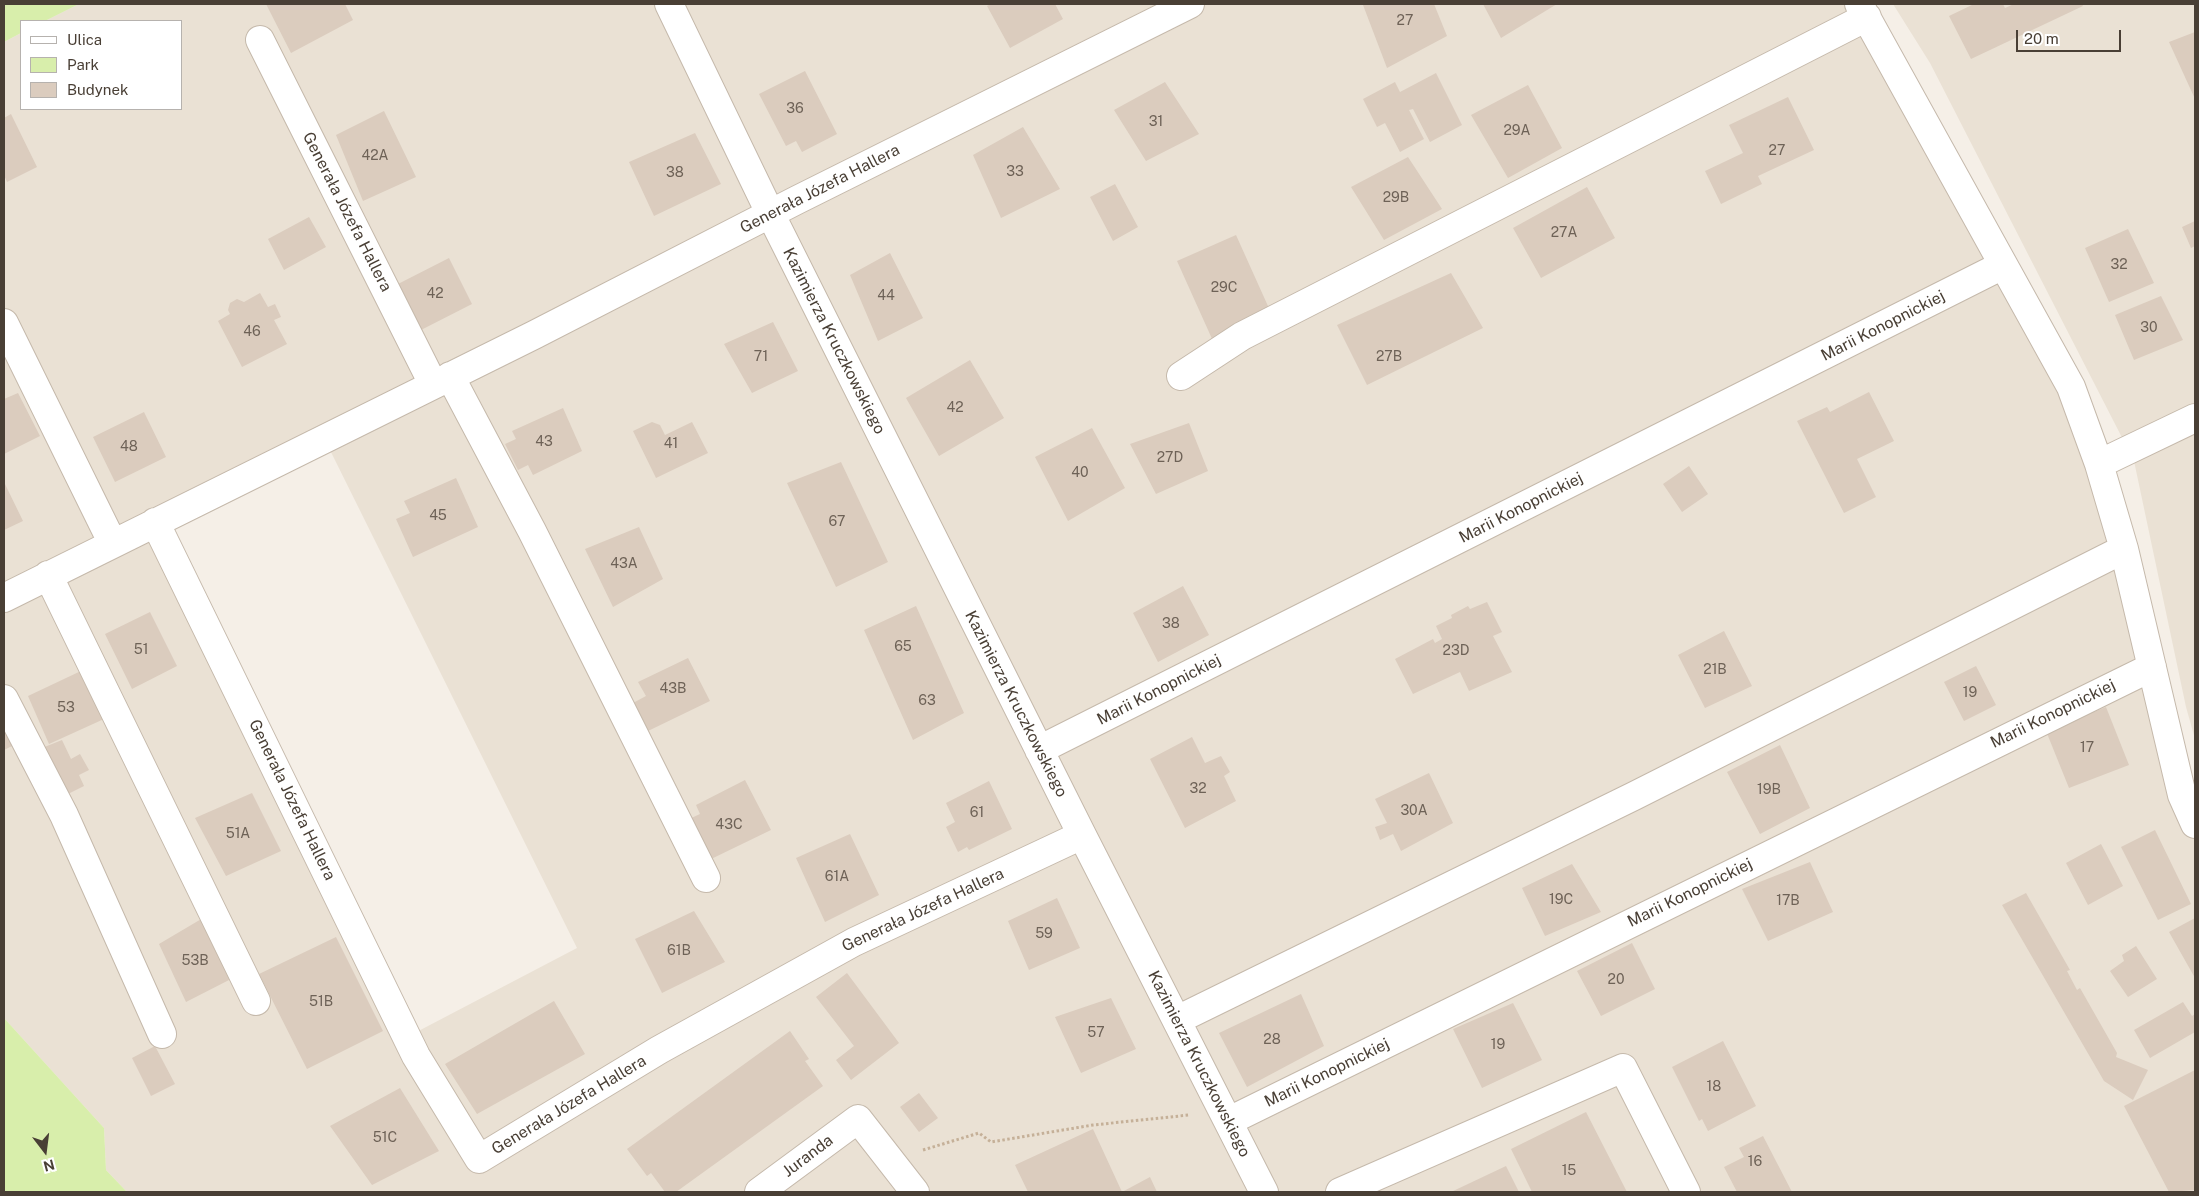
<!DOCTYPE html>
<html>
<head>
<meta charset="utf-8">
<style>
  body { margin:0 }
  #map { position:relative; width:2199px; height:1196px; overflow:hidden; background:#f5efe7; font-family:"Public Sans",sans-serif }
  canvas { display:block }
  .frame { position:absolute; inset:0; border:5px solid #493f35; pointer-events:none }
  .legend { position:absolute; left:20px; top:20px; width:162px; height:90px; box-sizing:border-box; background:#fff; border:1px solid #b6b2ae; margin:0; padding:6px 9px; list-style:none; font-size:15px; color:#493f35 }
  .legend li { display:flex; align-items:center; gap:10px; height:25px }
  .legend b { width:25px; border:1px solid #b6b2ae }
  .north { position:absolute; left:20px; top:1126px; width:50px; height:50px; -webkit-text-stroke:4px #fff; paint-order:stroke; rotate:165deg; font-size:14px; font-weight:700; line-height:20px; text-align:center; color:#493f35 }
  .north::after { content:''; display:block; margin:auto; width:18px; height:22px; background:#493f35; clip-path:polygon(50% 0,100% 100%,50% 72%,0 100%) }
  .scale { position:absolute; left:2016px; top:30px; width:105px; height:22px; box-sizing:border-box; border:2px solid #493f35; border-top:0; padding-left:6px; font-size:15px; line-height:18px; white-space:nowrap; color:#493f35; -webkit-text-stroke:4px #fff; paint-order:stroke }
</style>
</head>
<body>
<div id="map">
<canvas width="2199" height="1196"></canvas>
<div class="frame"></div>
<ul class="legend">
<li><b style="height:6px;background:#fff"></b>Ulica</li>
<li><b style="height:14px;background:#d8eeab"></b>Park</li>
<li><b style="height:14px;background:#dbccbe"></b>Budynek</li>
</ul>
<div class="north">N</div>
<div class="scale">20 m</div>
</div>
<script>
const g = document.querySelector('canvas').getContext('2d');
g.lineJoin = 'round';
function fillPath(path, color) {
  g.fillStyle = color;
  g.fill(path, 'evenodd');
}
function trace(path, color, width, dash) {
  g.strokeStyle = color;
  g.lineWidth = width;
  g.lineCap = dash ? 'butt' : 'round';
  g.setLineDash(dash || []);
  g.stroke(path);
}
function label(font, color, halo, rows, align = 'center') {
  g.font = font + ' "Public Sans",sans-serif';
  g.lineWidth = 4;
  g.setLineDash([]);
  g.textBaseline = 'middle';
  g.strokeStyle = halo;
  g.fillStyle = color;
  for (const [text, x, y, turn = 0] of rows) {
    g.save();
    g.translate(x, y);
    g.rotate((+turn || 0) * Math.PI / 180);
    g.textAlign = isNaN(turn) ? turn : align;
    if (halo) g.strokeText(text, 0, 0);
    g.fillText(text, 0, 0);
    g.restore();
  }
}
fillPath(new Path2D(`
  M79 4H1859L2071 387 2195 820V1192H127L106 1170 104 1128 4 1018V42L21 33V109H181V21H45ZM324 438 577 948 407 1037 155 521Z
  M1893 4H2195V739L2186 707 2134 461 1930 63Z`), '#eae1d4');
fillPath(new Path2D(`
  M4 4H79L45 21H21V33L4 42Z
  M4 1018 104 1128 106 1170 127 1192H4Z`), '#d8eeab');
fillPath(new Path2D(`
  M266 4H345L353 20 291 53Z
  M991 4H1055L1063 19 1010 48 987 6Z
  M1367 4H1434L1447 36 1387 68 1363 5Z
  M1483 4H1557L1501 38Z
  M1974 4H2003L2005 8 2014 4H2082L2083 6 1971 59 1949 16Z
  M2195 32V99L2169 42Z
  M805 71 837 134 802 152 796 141 786 146 759 94Z
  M1436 73 1462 125 1430 142 1413 109 1409 110 1424 139 1400 152 1385 123 1377 127 1363 99 1395 82 1400 92Z
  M1165 82 1199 134 1146 161 1114 110Z
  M1528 85 1562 148 1508 178 1471 115Z
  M1788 97 1814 150 1758 176 1762 184 1721 204 1705 171 1743 153 1729 125Z
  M384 111 416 177 363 201 336 135Z
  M11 114 37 167 7 182 4 175V118Z
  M1023 127 1060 189 1001 218 973 155Z
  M695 133 721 184 654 216 629 162Z
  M1408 157 1442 209 1384 240 1351 187Z
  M1115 184 1138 227 1113 241 1090 197Z
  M1587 187 1615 238 1541 278 1513 228Z
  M309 217 326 247 284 270 268 239Z
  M2195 221V246L2191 248 2182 227Z
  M2128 229 2154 283 2109 302 2085 248Z
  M1236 235 1272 315 1213 341 1177 261Z
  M890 253 923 318 878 341 850 275Z
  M449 258 472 304 421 330 398 284Z
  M1451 273 1483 328 1367 385 1337 325Z
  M260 293 268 307 275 304 281 317 274 320 287 344 242 367 218 321 230 314 228 310 230 303 237 299 244 302Z
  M2161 296 2183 340 2134 360 2115 315Z
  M773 322 798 371 752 393 724 344Z
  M970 360 1004 418 939 456 906 398Z
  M1869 392 1894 441 1857 459 1876 497 1844 513 1797 421 1827 407 1830 412Z
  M18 393 40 436 4 454V399Z
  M563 408 582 451 533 475 528 465 518 470 505 444 516 439 512 431Z
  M144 412 166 457 115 482 93 437Z
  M652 422 660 425 665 435 692 422 708 453 656 478 633 431Z
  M1189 423 1208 471 1156 494 1130 444Z
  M1092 428 1125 488 1068 521 1035 457Z
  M841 462 888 562 836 587 787 483Z
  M1689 466 1708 494 1682 512 1663 484Z
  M456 478 478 527 413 557 396 519 410 513 404 501Z
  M4 482 23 521 4 530Z
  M639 527 663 579 613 607 585 549Z
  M1183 586 1209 635 1158 662 1133 613Z
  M1487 602 1502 632 1493 636 1512 672 1469 691 1460 672 1413 694 1395 659 1433 639 1435 643 1442 639 1436 626 1452 618 1451 615 1468 606 1470 609Z
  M916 606 964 713 913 740 864 630Z
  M150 612 177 666 132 689 105 634Z
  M1724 631 1752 686 1705 708 1678 655Z
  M688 658 710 701 648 731 633 703 646 696 638 682Z
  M1976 666 1996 705 1964 721 1944 682Z
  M83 670 104 719 49 744 28 696Z
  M2106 707 2129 765 2069 788 2046 731Z
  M4 729 12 746 4 750Z
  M1192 737 1205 763 1221 756 1230 772 1224 776 1236 801 1185 828 1150 759Z
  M62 740 71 759 80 754 89 770 79 775 84 786 66 795 42 748Z
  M1780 745 1810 808 1760 834 1727 772Z
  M1429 773 1453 823 1401 851 1393 834 1380 840 1375 827 1387 823 1375 799Z
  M745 780 771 830 707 861 687 820 700 814 696 805Z
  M989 781 1012 829 969 850 967 847 958 852 946 827 955 822 946 803Z
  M252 793 281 851 226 876 195 818Z
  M2155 830 2191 904 2158 920 2121 847Z
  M850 834 879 895 825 922 796 858Z
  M2101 844 2123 886 2088 905 2066 863Z
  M1810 862 1833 912 1768 941 1742 889Z
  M1572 864 1601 912 1545 936 1522 888Z
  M2026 893 2070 970 2067 971 2077 990 2080 988 2117 1053 2116 1057 2148 1070 2133 1100 2104 1081 2002 905Z
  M1057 898 1080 948 1029 970 1008 921Z
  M694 911 725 962 662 993 635 939Z
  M203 918 231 979 186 1002 159 944Z
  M2195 918V978L2169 932Z
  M336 937 383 1031 307 1069 259 974Z
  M1632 943 1655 989 1601 1016 1577 971Z
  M2136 946 2157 979 2128 997 2110 971 2124 961 2122 955Z
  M847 973 899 1043 851 1080 836 1060 854 1046 816 997Z
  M1301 994 1324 1046 1247 1087 1219 1033Z
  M1111 998 1136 1049 1081 1073 1055 1017Z
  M554 1001 585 1054 477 1114 445 1064Z
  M2183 1002 2192 1016 2195 1014V1032L2150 1058 2134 1030Z
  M1513 1003 1542 1060 1482 1088 1453 1029Z
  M790 1031 809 1059 805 1061 823 1086 676 1192H665L651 1173 647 1176 627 1149Z
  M1723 1041 1756 1106 1708 1131 1702 1119 1699 1121 1672 1067Z
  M155 1046 175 1084 151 1096 132 1058Z
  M2195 1070V1190L2169 1192 2124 1106Z
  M400 1088 439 1151 372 1185 330 1126Z
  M919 1093 938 1118 919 1132 900 1107Z
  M1586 1112 1627 1192H1532L1511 1149Z
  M1093 1129 1122 1192 1150 1177 1157 1192H1028L1015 1165Z
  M1763 1136 1792 1192H1737L1724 1167 1744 1157 1739 1148Z
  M1506 1166 1519 1192H1451Z`), '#dbccbe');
const minor = new Path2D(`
  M669 4 770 213 1082 835 1264 1192
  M1859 4 2071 387 2099 464 2124 549 2182 795 2195 824
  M260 40 433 384
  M4 323 112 542
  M450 376 532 531 706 878
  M1181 376 1242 336 1867 17
  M2099 464 2195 418
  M155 522 416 1056 479 1159 659 1050 854 942 1082 835
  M48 575 256 1001
  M4 598 534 335 797 200 1190 4
  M4 699 64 815 162 1034
  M1039 750 2003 265
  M1177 1020 1634 796 2124 549
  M1229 1121 2152 667
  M759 1192 858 1119 915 1192
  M1340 1192 1623 1068 1686 1192`);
trace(minor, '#c5b9ab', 30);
trace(new Path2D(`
  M923 1150 979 1133 991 1142 1093 1125 1189 1115`), '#c5b098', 3, [2.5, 2.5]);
trace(minor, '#fff', 28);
label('14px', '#6e6257', null, [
  ["27",1405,21],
  ["36",795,109],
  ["31",1156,122],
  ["29A",1517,131],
  ["27",1777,151],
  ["42A",375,156],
  ["33",1015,172],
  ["38",675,173],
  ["29B",1396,198],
  ["27A",1564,233],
  ["32",2119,265],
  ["29C",1224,288],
  ["42",435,294],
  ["44",886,296],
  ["30",2149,328],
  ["46",252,332],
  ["71",761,357],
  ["27B",1389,357],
  ["42",955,408],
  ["43",544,442],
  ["41",671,444],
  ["48",129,447],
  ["27D",1170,458],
  ["40",1080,473],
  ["45",438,516],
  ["67",837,522],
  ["43A",624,564],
  ["38",1171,624],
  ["65",903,647],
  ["51",141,650],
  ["23D",1456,651],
  ["21B",1715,670],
  ["43B",673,689],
  ["19",1970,693],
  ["63",927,701],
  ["53",66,708],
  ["17",2087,748],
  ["32",1198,789],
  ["19B",1769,790],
  ["30A",1414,811],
  ["61",977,813],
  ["43C",729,825],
  ["51A",238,834],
  ["61A",837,877],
  ["19C",1561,900],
  ["17B",1788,901],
  ["59",1044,934],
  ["61B",679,951],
  ["53B",195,961],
  ["20",1616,980],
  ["51B",321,1002],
  ["57",1096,1033],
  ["28",1272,1040],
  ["19",1498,1045],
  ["18",1714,1087],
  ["51C",385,1138],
  ["16",1755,1162],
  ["15",1569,1171]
]);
label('16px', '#493f35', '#fff', [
  ["Generała Józefa Hallera",820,189,-27],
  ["Generała Józefa Hallera",347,212,63],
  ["Marii Konopnickiej",1883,326,-27],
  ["Kazimierza Kruczkowskiego",834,341,63],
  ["Marii Konopnickiej",1521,508,-27],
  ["Marii Konopnickiej",1159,690,-27],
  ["Kazimierza Kruczkowskiego",1016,704,63],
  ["Marii Konopnickiej",2053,714,-26],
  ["Generała Józefa Hallera",292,800,64],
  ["Marii Konopnickiej",1690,893,-26],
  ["Generała Józefa Hallera",923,910,-25],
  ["Kazimierza Kruczkowskiego",1199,1064,63],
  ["Marii Konopnickiej",1327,1073,-26],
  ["Generała Józefa Hallera",569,1105,-31],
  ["Juranda",808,1156,-37]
]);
</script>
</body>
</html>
